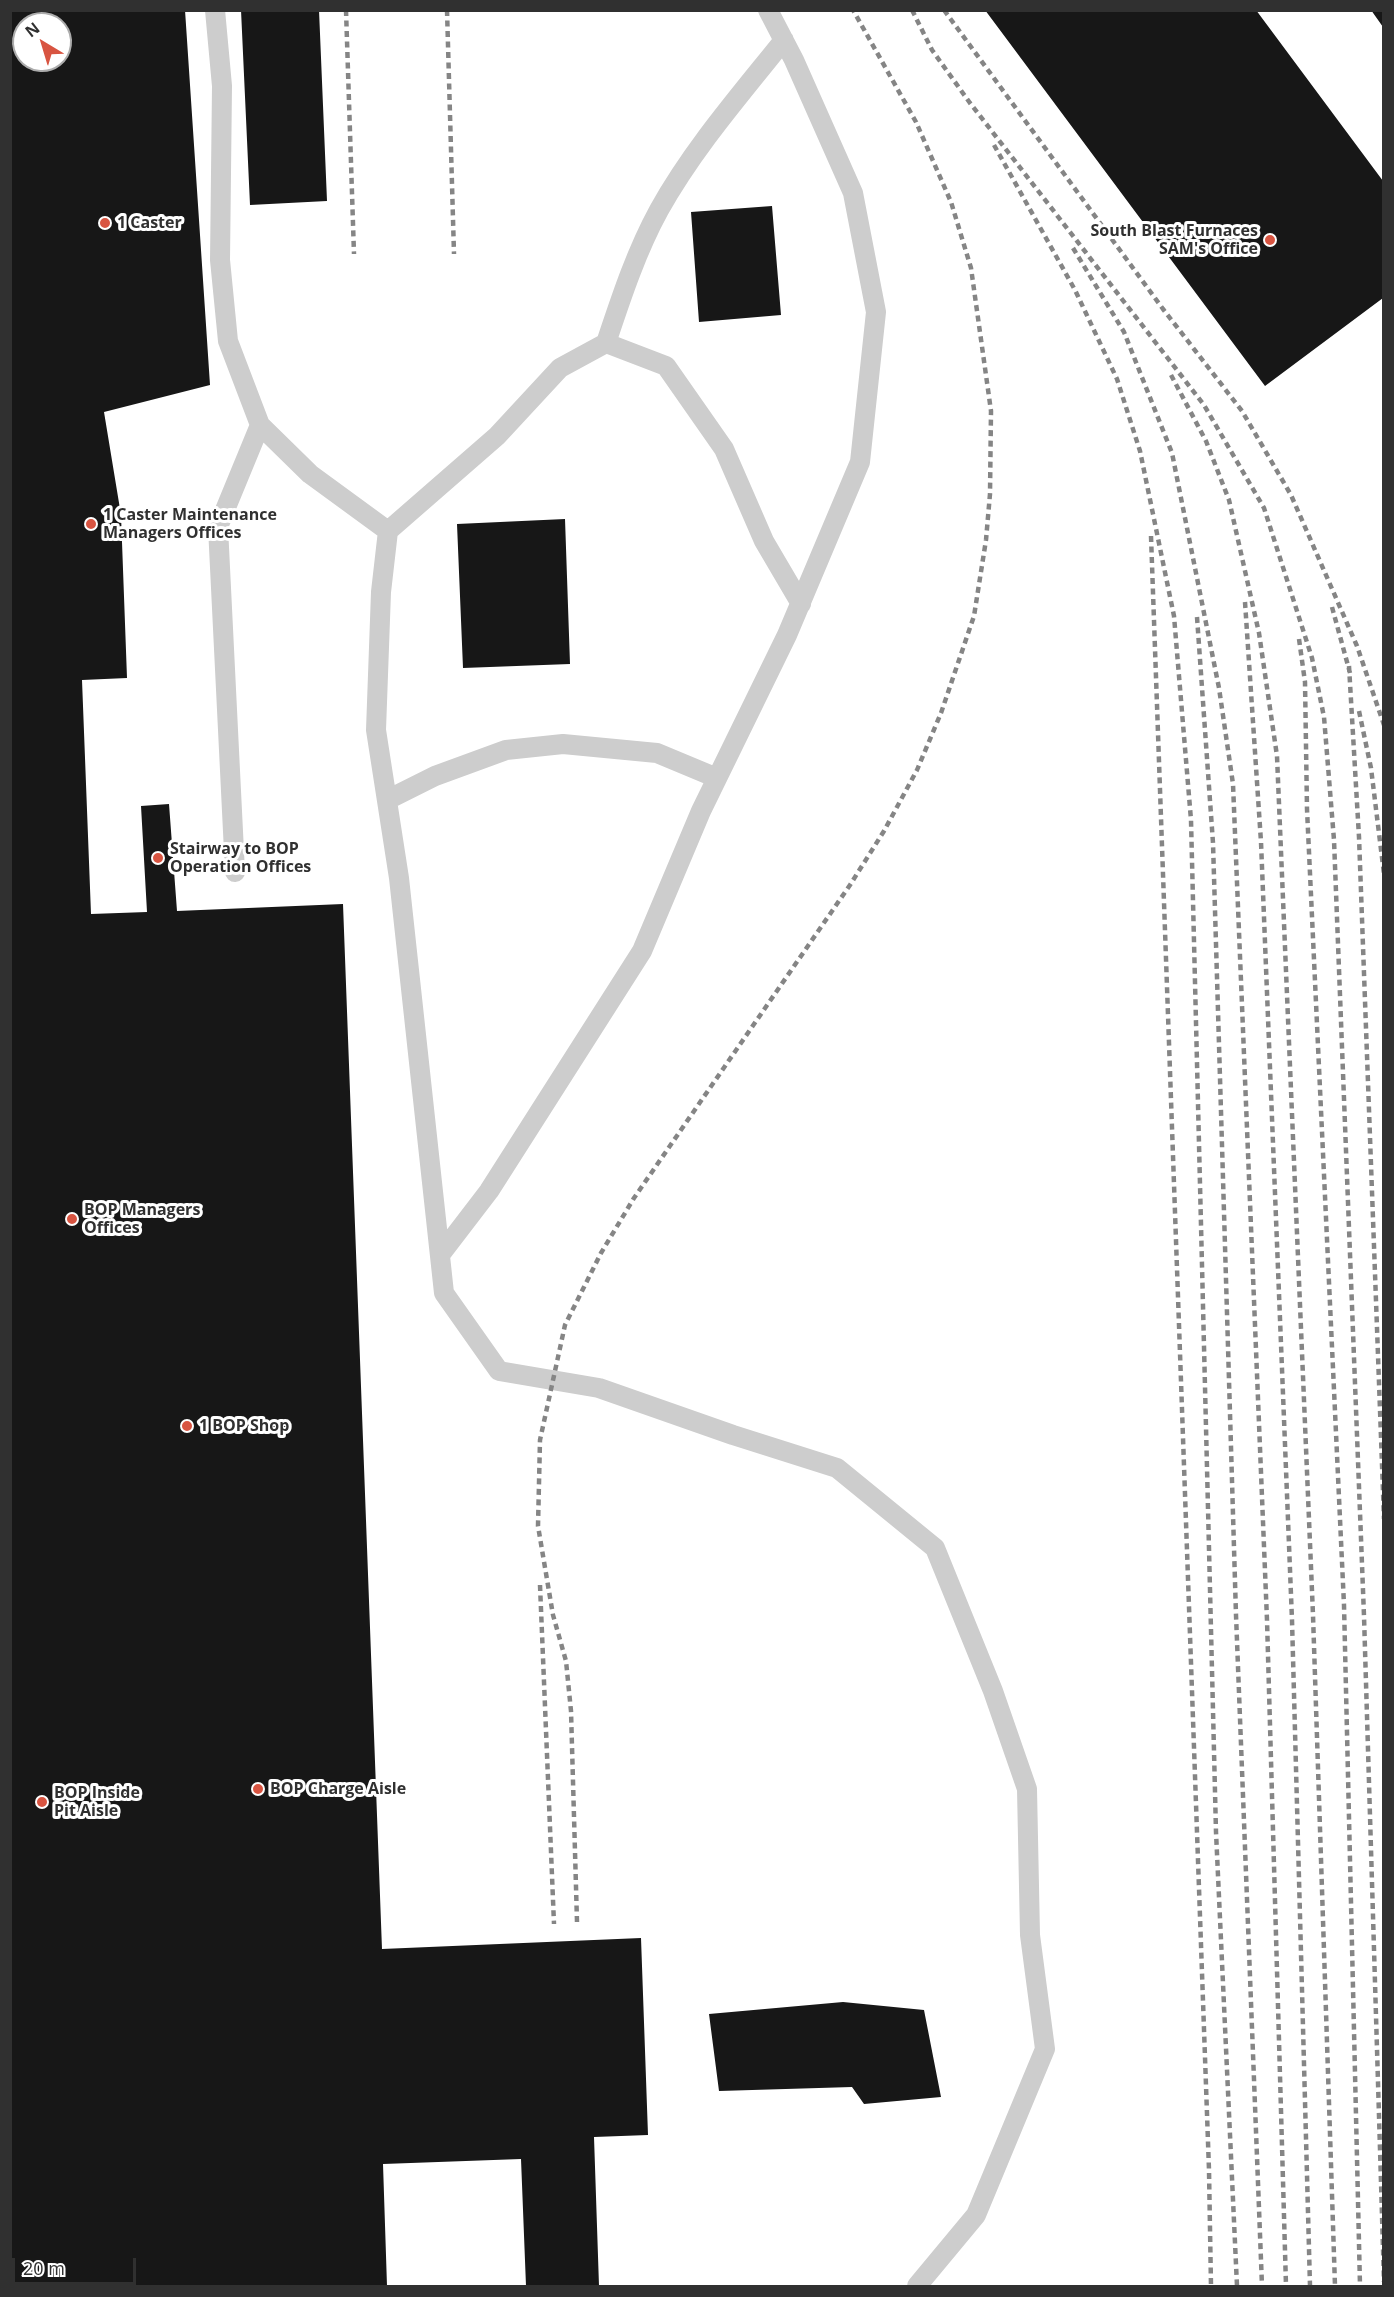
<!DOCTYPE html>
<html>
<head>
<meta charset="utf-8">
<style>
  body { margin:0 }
  #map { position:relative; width:1394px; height:2297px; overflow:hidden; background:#fff; font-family:"Open Sans",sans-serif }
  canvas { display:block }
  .frame { position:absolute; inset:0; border:12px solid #303030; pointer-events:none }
  .north { position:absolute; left:12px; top:12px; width:60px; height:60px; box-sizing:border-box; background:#fff; border:2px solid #acacac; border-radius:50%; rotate:322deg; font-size:16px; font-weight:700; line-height:24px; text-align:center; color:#303030 }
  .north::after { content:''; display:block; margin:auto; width:21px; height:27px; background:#d85441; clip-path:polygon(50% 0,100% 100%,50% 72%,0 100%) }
  .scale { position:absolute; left:12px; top:2258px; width:124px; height:27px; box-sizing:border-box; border:3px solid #303030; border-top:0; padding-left:8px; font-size:18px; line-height:21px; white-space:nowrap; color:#303030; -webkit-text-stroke:4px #fff; paint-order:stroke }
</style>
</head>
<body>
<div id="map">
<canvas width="1394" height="2297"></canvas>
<div class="frame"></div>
<div class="north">N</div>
<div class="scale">20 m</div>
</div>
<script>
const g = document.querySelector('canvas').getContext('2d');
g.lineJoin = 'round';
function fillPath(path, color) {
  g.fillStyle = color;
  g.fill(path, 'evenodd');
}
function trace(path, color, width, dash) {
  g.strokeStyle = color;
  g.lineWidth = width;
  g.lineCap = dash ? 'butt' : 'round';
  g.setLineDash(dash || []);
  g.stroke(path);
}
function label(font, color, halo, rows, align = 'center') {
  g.font = font + ' "Open Sans",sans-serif';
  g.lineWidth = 6;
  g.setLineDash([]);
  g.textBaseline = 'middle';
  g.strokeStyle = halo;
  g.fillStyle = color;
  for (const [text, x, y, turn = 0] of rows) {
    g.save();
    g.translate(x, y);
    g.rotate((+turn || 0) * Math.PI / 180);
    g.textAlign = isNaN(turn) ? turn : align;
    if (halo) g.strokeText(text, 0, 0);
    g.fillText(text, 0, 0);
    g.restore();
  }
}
fillPath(new Path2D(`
  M10 10H185L210 385 104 412 121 515 127 678 82 680 91 914 147 912 141 806 169 804 177 911 343 904 382 1949 641 1938 648 2135 594 2137 599 2286H526L521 2159 383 2164 387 2286H10ZM24 24H60V60H24Z
  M241 10H319L327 201 250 205Z
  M985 10H1256L1383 181V298L1265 386Z
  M1371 10H1383V27Z
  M772 206 781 315 699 322 691 212Z
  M565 519 570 664 463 668 457 524Z
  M843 2002 924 2010 941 2097 864 2104 852 2087 719 2091 709 2014Z`), '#171717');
trace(new Path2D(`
  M215 10 222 86 220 260 228 341 260 425 310 474 388 531 381 592 376 730 399 878 444 1293 499 1371 599 1388 733 1435 837 1468 935 1548 993 1691 1027 1789 1030 1935 1045 2049 976 2215 917 2286
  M606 343C621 298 636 252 659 210 693 149 740 95 784 40
  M388 531 497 436 560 368 606 343 666 366 724 449 764 541 801 604
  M387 800 435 776 506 750 563 744 657 753 717 778
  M235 872 218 527 260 425
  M440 1255 489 1191 642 951 701 811 787 635 860 462 876 312 853 193 794 60 768 10`), '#cdcdcd', 20);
trace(new Path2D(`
  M346 10 354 254
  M447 10 454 254
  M912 10 932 50 970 103 1204 405 1264 508 1312 658 1324 717 1334 840 1364 1616 1384 2282
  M944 10 1163 309 1242 411 1291 495 1357 646 1384 725
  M994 145 1075 290 1117 379 1140 451 1174 616 1191 820 1216 1832 1237 2286
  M1073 248 1124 332 1172 453 1219 688 1233 784 1267 1620 1286 2286
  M1171 375 1206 441 1229 500 1259 633 1277 756 1313 1615 1335 2286
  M1151 536 1209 2170 1211 2286
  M1245 602 1261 842 1292 1620 1310 2286
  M1332 607 1350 673
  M1197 617 1213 843 1236 1615 1262 2286
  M1299 639 1305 682 1307 809 1344 1605 1360 2286
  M1349 666 1359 837 1384 1519
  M1359 711 1371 768 1384 874
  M540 1585 554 1924
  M577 1922 571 1711 566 1661 553 1615 538 1526 540 1440 565 1325 601 1253 634 1198 850 885 884 831 917 770 941 713 974 616 986 540 990 494 991 411 971 268 951 202 916 122 853 10`), '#858585', 4.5, [6, 4.5]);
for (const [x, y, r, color] of [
  [105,223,6,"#d85441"],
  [1270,240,6,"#d85441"],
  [91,524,6,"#d85441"],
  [158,858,6,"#d85441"],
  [72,1219,6,"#d85441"],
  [187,1426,6,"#d85441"],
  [258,1789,6,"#d85441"],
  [42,1802,6,"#d85441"]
]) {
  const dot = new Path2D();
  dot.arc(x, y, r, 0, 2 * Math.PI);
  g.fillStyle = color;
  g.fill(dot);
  trace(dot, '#fff', 2);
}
label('bold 16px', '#303030', '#fff', [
  ["1 Caster",117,223],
  ["South Blast Furnaces",1258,231,"right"],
  ["SAM's Office",1258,249,"right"],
  ["1 Caster Maintenance",103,515],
  ["Managers Offices",103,533],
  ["Stairway to BOP",170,849],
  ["Operation Offices",170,867],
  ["BOP Managers",84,1210],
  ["Offices",84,1228],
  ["1 BOP Shop",199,1426],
  ["BOP Charge Aisle",270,1789],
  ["BOP Inside",54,1793],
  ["Pit Aisle",54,1811]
], 'left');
</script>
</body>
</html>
